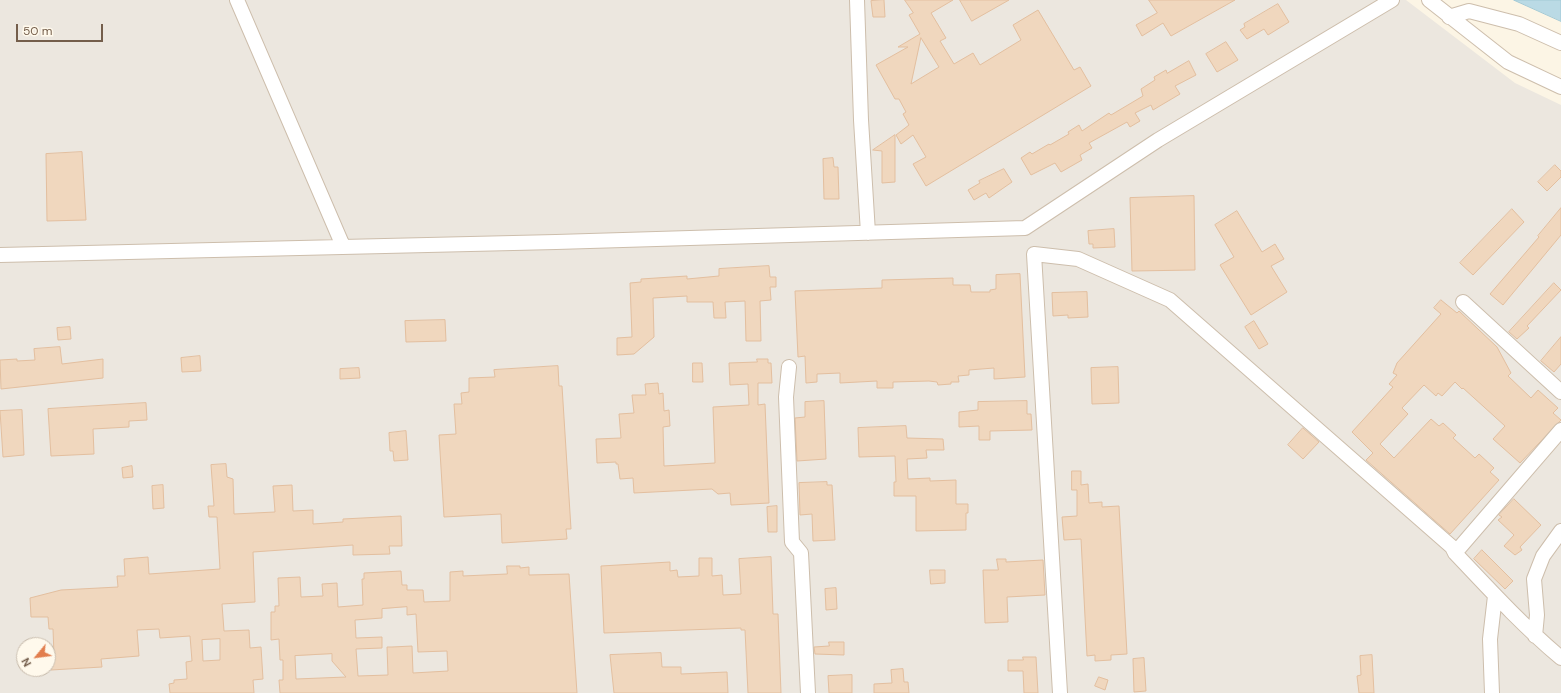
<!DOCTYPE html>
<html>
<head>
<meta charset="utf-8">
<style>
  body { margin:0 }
  #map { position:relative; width:1561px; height:693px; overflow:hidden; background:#fcf5e5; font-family:"DM Sans",sans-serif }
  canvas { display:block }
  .north { position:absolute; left:16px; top:637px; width:40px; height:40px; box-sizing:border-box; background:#fff9ec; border:1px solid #c7bbac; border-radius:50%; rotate:241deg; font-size:11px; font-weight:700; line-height:16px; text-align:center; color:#745e4b }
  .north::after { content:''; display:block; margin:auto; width:14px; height:18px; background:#e27e4e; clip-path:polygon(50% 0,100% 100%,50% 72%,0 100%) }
  .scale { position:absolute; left:16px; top:24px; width:87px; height:18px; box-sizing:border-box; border:2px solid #745e4b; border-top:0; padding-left:5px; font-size:12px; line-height:14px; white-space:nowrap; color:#745e4b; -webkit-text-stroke:3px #fff9ec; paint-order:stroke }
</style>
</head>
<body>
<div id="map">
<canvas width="1561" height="693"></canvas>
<div class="north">N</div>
<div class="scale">50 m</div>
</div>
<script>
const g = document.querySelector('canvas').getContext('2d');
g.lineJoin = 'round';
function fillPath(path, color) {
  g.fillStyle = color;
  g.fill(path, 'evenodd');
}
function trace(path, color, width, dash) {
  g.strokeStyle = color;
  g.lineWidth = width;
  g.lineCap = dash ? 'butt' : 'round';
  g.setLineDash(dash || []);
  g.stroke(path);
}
fillPath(new Path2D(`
  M0 0H1406L1515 83 1561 105V693H0ZM24 645H48V669H24Z`), '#ece7df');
const water = new Path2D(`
  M1514 0H1561V21Z`);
fillPath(water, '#badae5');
trace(water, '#a1c9d6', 1);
const building = new Path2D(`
  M884 0 885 17H873L871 1Z
  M905 0H953L931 13 946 38 940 41 954 64 973 53 980 65 1021 40 1013 25 1038 10 1074 70 1080 67 1091 86 926 186 913 164 926 157 913 135 901 144 896 135 909 125 903 114 906 112 899 99H895L876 65 908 47H898L920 34 909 15 913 13ZM921 38 939 67 911 84 920 42Z
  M960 0H1009L972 21Z
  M1149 0H1235L1171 36 1163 23 1142 36 1136 25 1157 13Z
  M1278 4 1289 22 1268 35 1264 29 1247 39 1240 30 1245 27 1244 24Z
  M1226 42 1238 60 1217 72 1206 54Z
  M1189 61 1196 75 1175 86 1180 94 1153 110 1151 105 1135 113 1140 121 1130 127 1127 122 1089 143 1092 148 1080 155 1082 160 1061 172 1055 163 1031 175 1021 158 1030 152 1032 154 1049 144 1050 145 1069 134 1068 132 1079 125 1082 131 1109 113 1111 115 1143 96 1141 89 1155 80 1154 77 1166 70 1167 73Z
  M895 135V182L882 183V151L873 150Z
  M82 152 86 220 47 221 46 154Z
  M833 158 834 167H838L839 199H824L823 159Z
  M1555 165 1561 171V177L1547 191 1538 182Z
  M1004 169 1012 182 989 198 986 193 974 200 968 190 980 183 979 181Z
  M1194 196 1195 270 1132 271 1130 198Z
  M1561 208V235L1503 305 1490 294 1539 237 1538 236Z
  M1512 209 1524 222 1473 275 1460 263Z
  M1237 211 1262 252 1275 244 1284 259 1271 266 1287 292 1251 315 1220 265 1234 257 1215 225Z
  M1114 229 1115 247 1093 248V244H1089L1088 231Z
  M769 266 770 277H776V287H770L771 300 760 301 761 341H746L745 301 725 302 726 318H714L713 302H687V296L653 298 654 337 634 354 617 355V338L632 337 630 283 641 282V279L687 276V279L719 276V269Z
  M1020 274 1025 377 994 379V368L969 370V375L958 376 959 382H951V384L938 385 937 382 929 381 893 382V388H877V381L840 383V373L817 374V382L806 383 805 356 798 357 795 291 882 288V280L953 278V285H970L971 292H990V290L996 289V275Z
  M1554 283 1561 290 1527 326 1529 328 1517 339 1509 332Z
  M1087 292 1088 317 1068 318V315L1053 316 1052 293Z
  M1441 300 1457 313 1459 311 1497 347 1511 373 1508 376 1531 398 1538 390 1558 408 1553 413 1561 420 1520 463 1493 439 1505 426 1463 388 1462 389 1455 382 1442 396 1438 393 1436 396 1424 385 1402 408 1408 414 1380 444 1394 458 1431 419 1439 426 1443 423 1456 435 1453 438 1475 458 1479 454 1494 468 1490 472 1499 480 1450 534 1366 460 1373 453 1352 432 1393 387 1389 384 1397 375 1393 373 1397 363 1441 314 1434 308Z
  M445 320 446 341 406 342 405 321Z
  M1254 321 1268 344 1259 349 1245 327Z
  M70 327 71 339 58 340 57 328Z
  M1561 337V364L1554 372 1541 361Z
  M60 347 62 364 103 359V378L1 389 0 360 17 359V361L35 360 34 349Z
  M200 356 201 371 182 372 181 358Z
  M757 359H768V363H771L772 383H758V405L765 404 769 503 731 505 730 493 718 494 712 489 634 493 633 478 620 479 618 464H616V462L597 463 596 439 621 438 619 414 634 413 632 395H646L645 384 658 383 659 394 663 393 664 411 669 410 670 426 663 427 664 466 715 463 713 407 749 405 748 384 730 385 729 363 757 362Z
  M693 363H702L703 382H693Z
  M558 366 559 386H562L571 529H566L567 539 502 543 501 514 444 517 439 435 456 434 454 404H462L461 393 469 392V378L495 377 494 370Z
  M1118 367 1119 403 1092 404 1091 368Z
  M359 368 360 378 340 379V369Z
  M824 401 826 459 797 461 795 418 805 417V402Z
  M1027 401V414H1031L1032 430 990 431V440H979V426L959 427V412L978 410V402Z
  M146 403 147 420 129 421V427L93 429 94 454 51 456 48 409Z
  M22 410 24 455 3 457 0 411Z
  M906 426 907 438 943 439 944 450H926L927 458 907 459 908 479 930 478V481L956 480V504H968V513H966V530L916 531V496H894V482H896L895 456 859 457 858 428Z
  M1303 428 1319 442 1303 459 1288 445Z
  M406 431 408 460 394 461 393 451H390L389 433Z
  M226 464 227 477 233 479 234 514 275 512 273 486 292 485 293 511 313 510V524L343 522V519L401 516 402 546H389L390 554 353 555V545L253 552 255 602 222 604 224 631 249 630 250 648 261 647 263 679 253 680 254 693H170L169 684 174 683V680L187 679 186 662 192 661 190 636 160 638 159 629 137 630 139 656 101 659 102 667 51 670 50 656 54 655 53 629H49L48 617H31L30 598 61 590 118 587 117 576H125L124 559 148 557 149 574 220 569 217 517H209L208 506H214L211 465ZM220 639V660L203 661 202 640Z
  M132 466 133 477 123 478 122 468Z
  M1072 471H1081V485L1088 484 1089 503 1102 502V507L1119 506 1127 654 1111 655V660L1095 661V655L1087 656 1081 539 1064 540 1062 517 1077 516V490H1072Z
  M827 482V485H832L835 540 813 541 812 514 800 515 799 483Z
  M163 485 164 508 153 509 152 486Z
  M1514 499 1541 525 1520 547 1522 550 1515 555 1504 546 1514 535 1498 520 1502 517 1499 515Z
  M777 506V532H768L767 507Z
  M1482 550 1513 581 1505 589 1474 559Z
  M771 557 773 614H778L781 693H748L745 630H741V628L604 633 601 566 670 562V571L677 570 678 577 699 576V558H712V576L722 575 723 595 741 594 739 559Z
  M997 559H1006V562L1043 560 1045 595 1007 597 1008 622 985 623 983 570H998Z
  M507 566H520V568L529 567V575L569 574 577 693H280L279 680H283V660H280L279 639 271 640V612H275V606H279L278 578 300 577 301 597 323 596 322 584 337 583 338 607 363 605 362 579H364V573L401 571 402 585H407V590H423L424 602 450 601V572L463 571V576L507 574ZM407 607V615L416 614 418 652 447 651 448 671 413 673 412 646 392 647H387L388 675 358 676 356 649 382 648V637L356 638 355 620 382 618V609ZM332 654V661L346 677 296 679 295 656Z
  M930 570H945V583L931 584Z
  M836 588 837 609 826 610 825 589Z
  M829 642H844V655L815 654 814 647 829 646Z
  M661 653 662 667H681V674L727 672 728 693H614L610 655Z
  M1372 655 1374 693H1359L1357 676 1361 675 1360 656Z
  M1023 657H1036L1038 693H1024L1023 671H1008V660H1023Z
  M1144 658 1146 691 1134 692 1133 659Z
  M903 669 904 682H908L909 693H874V684L892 683 891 670Z
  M852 675V693H829L828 676Z
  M1099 677 1108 680 1105 690 1095 686Z`);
fillPath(building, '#f0d7be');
trace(building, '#e3bf9f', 1);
const minor = new Path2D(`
  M237 0 343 246
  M857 0 861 120 868 233
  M1429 0 1508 62 1561 87
  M1449 17 1469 11 1519 24 1561 43
  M0 255 556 242 1025 228 1158 140 1392 0
  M1463 302 1561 392
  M789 367 786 397 792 542 801 553 808 693
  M1455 553 1561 430
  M1535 636 1537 615 1534 579 1543 556 1561 531
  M1060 693 1034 254 1078 259 1170 300 1452 547 1455 553C1489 589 1523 626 1561 658
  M1492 693 1490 639 1495 596`);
trace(minor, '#cdbeac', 16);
trace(minor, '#fff', 14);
</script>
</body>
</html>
